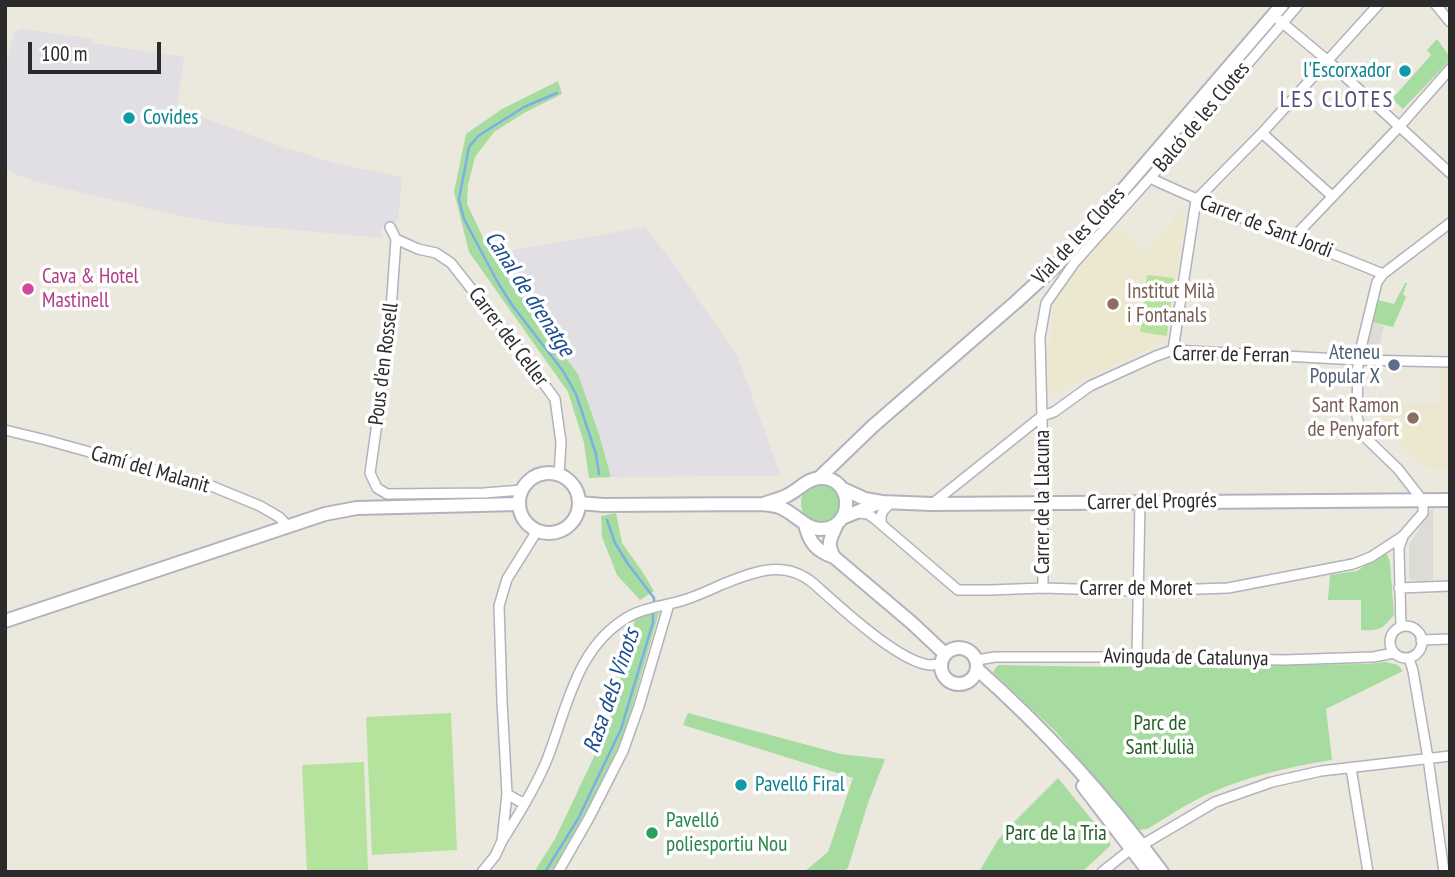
<!DOCTYPE html>
<html>
<head>
<meta charset="utf-8">
<style>
  body { margin:0 }
  #map { position:relative; width:1455px; height:877px; overflow:hidden; background:#ebe8de; font-family:"PT Sans Narrow",sans-serif }
  canvas { display:block }
  .frame { position:absolute; inset:0; border:7px solid #2b2b2b; pointer-events:none }
  .scale { position:absolute; left:28px; top:42px; width:133px; height:32px; box-sizing:border-box; border:4px solid #2b2b2b; border-top:0; padding-left:9px; font-size:21px; line-height:24px; white-space:nowrap; color:#2b2b2b; -webkit-text-stroke:5px #fff; paint-order:stroke }
</style>
</head>
<body>
<div id="map">
<canvas width="1455" height="877"></canvas>
<div class="frame"></div>
<div class="scale">100 m</div>
</div>
<script>
const g = document.querySelector('canvas').getContext('2d');
g.lineJoin = 'round';
function fillPath(path, color) {
  g.fillStyle = color;
  g.fill(path, 'evenodd');
}
function trace(path, color, width, dash) {
  g.strokeStyle = color;
  g.lineWidth = width;
  g.lineCap = dash ? 'butt' : 'round';
  g.setLineDash(dash || []);
  g.stroke(path);
}
function label(font, color, halo, rows, align = 'center') {
  g.font = font + ' "PT Sans Narrow",sans-serif';
  g.lineWidth = 7;
  g.setLineDash([]);
  g.textBaseline = 'middle';
  g.strokeStyle = halo;
  g.fillStyle = color;
  for (const [text, x, y, turn = 0] of rows) {
    g.save();
    g.translate(x, y);
    g.rotate((+turn || 0) * Math.PI / 180);
    g.textAlign = isNaN(turn) ? turn : align;
    if (halo) g.strokeText(text, 0, 0);
    g.fillText(text, 0, 0);
    g.restore();
  }
}
fillPath(new Path2D(`
  M24 29 93 39 92 43 184 57 177 108 283 147 337 164 402 177 398 220 382 228V238L220 223 167 213 34 181 5 170V72L14 32Z
  M645 227 673 263 737 355 781 476 611 477 599 434 578 374 535 317 491 254Z`), '#e1dee4');
fillPath(new Path2D(`
  M1185 205 1186 206 1166 341 1049 395 1051 313 1059 295 1113 225 1146 252Z
  M1441 365H1450V470L1430 468 1420 463 1376 418 1377 402 1439 404Z`), '#ebe8cf');
fillPath(new Path2D(`
  M1437 39 1450 57V60L1403 109 1392 99 1431 55 1427 50Z
  M558 81 562 94 524 113 494 132 475 157 468 185 467 204 491 254 535 317 578 374 599 434 611 477 589 478 584 443 568 392 469 252 454 192 466 134 502 109Z
  M1405 283H1407L1403 294 1406 297 1393 327 1372 322 1378 300 1394 304Z
  M801 503a20 20 0 1 1 40 0a20 20 0 1 1-40 0Z
  M616 513 622 543 642 571 654 591 640 600 617 575 602 537 601 516Z
  M1386 552 1390 562 1394 615C1382 629 1380 631 1361 630V600H1328L1330 575 1357 571Z
  M659 613 625 732 586 815 551 872H534L555 839 609 725 635 620 649 614Z
  M1386 662 1398 665 1403 671 1326 709 1332 760C1287 767 1235 779 1194 801 1178 809 1163 820 1147 829L1139 830 1056 732 993 672 998 665 1108 667 1153 663 1284 665 1367 664Z
  M688 713 841 754 885 759 868 803 848 868 843 872H804L828 852 853 778 683 725Z
  M1058 778 1110 842V846L1082 872H979L998 840 1009 827Z`), '#a7dca0');
fillPath(new Path2D(`
  M1147 275 1174 278 1167 336 1140 332Z
  M451 713 457 850 372 855 366 717Z
  M364 762 368 872H307L302 765Z`), '#b5e29d');
fillPath(new Path2D(`
  M1372 322 1384 326 1377 357H1362Z
  M1433 507V580L1418 582 1409 579V545Z`), '#dcdbd5');
trace(new Path2D(`
  M557 93 524 107 478 136 469 147 459 199 464 219 497 281 512 305 563 371 576 394 596 454 599 474
  M607 520 615 543 628 564 654 598V605
  M545 872 578 819 621 729 653 622V612`), '#7cafe3', 2.5);
const street = new Path2D(`
  M1436 5 1450 22
  M1279 20 1327 60 1450 173
  M1262 133 1332 196
  M1150 178C1226 214 1305 242 1383 274
  M390 227 396 239 389 338 370 473 377 488 387 494 484 493 522 490
  M1294 237 1399 127 1450 69
  M396 239 418 249 436 253 451 263 514 343 555 399 561 442 559 475
  M1173 350 1196 200 1262 133 1378 5
  M5 430 46 440 209 485 260 506 279 517 288 526
  M932 504 1042 416 1054 412 1090 386 1156 356 1173 350 1358 360 1450 362
  M858 513 868 514 875 519 958 590H990L1043 588 1138 591 1228 588 1353 564 1371 557 1403 536
  M882 525C879 513 883 510 892 502
  M1043 588 1042 416 1040 337 1046 303 1075 262 1150 178 1298 5
  M1399 588 1450 586
  M1390 642a16 16 0 1 1 32 0a16 16 0 1 1-32 0Z
  M1401 627 1399 548 1403 536 1423 513V501L1398 469 1367 439 1360 429 1357 416 1358 360 1377 282 1383 274 1450 223
  M1421 640 1450 639
  M1137 657 1140 502
  M1409 658 1413 671 1428 758 1444 872
  M977 660 995 657H1147L1283 660 1373 657 1394 653
  M1351 768 1368 872
  M507 794 519 801 526 802
  M502 841C518 816 534 790 546 762 567 710 575 648 628 617 645 607 665 606 684 600 697 596 710 590 723 584 754 572 784 559 813 583 838 605 898 662 930 665 934 665 937 664 941 664
  M1142 845 1215 802 1272 782 1321 771 1450 756
  M482 872 495 856 502 841 507 794 502 701 499 606 507 579 537 531
  M558 872 589 818 623 751 639 706 669 604
  M1102 872 1131 849`);
const secondary = new Path2D(`
  M519 503a30 30 0 1 1 60 0a30 30 0 1 1-60 0Z
  M819 478 873 426 1016 302 1067 255 1282 5
  M843 489 865 499 882 502 932 504 1450 500
  M579 503 603 505 763 504C768 505 774 505 779 507 794 512 805 529 821 529 854 529 855 478 821 478 808 478 800 489 788 495 781 499 771 501 763 504
  M842 518 881 502
  M805 524C809 542 816 551 834 557L912 623 945 654
  M834 557C826 543 831 538 837 524
  M5 621 325 514 357 508 519 504
  M941 666a18 18 0 1 1 36 0a18 18 0 1 1-36 0Z
  M977 669C1046 730 1107 798 1162 872
  M1083 786 1149 872`);
trace(street, '#b2b2bd', 12);
trace(secondary, '#b2b2bd', 16);
trace(street, '#fff', 9);
trace(secondary, '#fff', 12);
for (const [x, y, r, color] of [
  [1405,71,7,"#0f9aa8"],
  [129,118,7,"#0f9aa8"],
  [28,289,7,"#d1479c"],
  [1113,304,7,"#8d6e63"],
  [1394,365,7,"#5c6f8a"],
  [1413,418,7,"#8d6e63"],
  [741,785,7,"#0f9aa8"],
  [652,833,7,"#2e9e5b"]
]) {
  const dot = new Path2D();
  dot.arc(x, y, r, 0, 2 * Math.PI);
  g.fillStyle = color;
  g.fill(dot);
  trace(dot, '#fff', 2.5);
}
label('21px', '#0d838f', '#fff', [
  ["l'Escorxador",1391,71,"right"],
  ["Covides",143,118],
  ["Pavelló Firal",755,785]
], 'left');
label('21px', '#2b2b2b', '#fff', [
  ["Balcó de les Clotes",1202,117,-50],
  ["Carrer de Sant Jordi",1266,227,21],
  ["Vial de les Clotes",1079,236,-47],
  ["Carrer del Celler",508,337,53],
  ["Carrer de Ferran",1231,355,1],
  ["Pous d'en Rossell",384,364,-83],
  ["Camí del Malanit",150,470,16],
  ["Carrer de la Llacuna",1043,502,-90],
  ["Carrer del Progrés",1152,502,-1],
  ["Carrer de Moret",1136,589],
  ["Avinguda de Catalunya",1186,658,1]
]);
label('21px', '#b23c85', '#fff', [
  ["Cava & Hotel",42,277],
  ["Mastinell",42,301]
], 'left');
label('21px', '#785e54', '#fff', [
  ["Institut Milà",1127,292],
  ["i Fontanals",1127,316],
  ["Sant Ramon",1399,406,"right"],
  ["de Penyafort",1399,430,"right"]
], 'left');
label('21px', '#4e5e75', '#fff', [
  ["Ateneu",1380,353],
  ["Popular X",1380,377]
], 'right');
label('21px', '#226123', '#fff', [
  ["Parc de",1160,724],
  ["Sant Julià",1160,748],
  ["Parc de la Tria",1056,834]
]);
label('21px', '#27864d', '#fff', [
  ["Pavelló",666,821],
  ["poliesportiu Nou",666,845]
], 'left');
g.letterSpacing = '2px';
label('23px', '#514f77', '#fff', [
  ["LES CLOTES",1337,100]
]);
g.letterSpacing = '0px';
label('italic 23px', '#1b4c8e', '#fff', [
  ["Canal de drenatge",529,294,57],
  ["Rasa dels Vinots",612,691,-71]
]);
</script>
</body>
</html>
